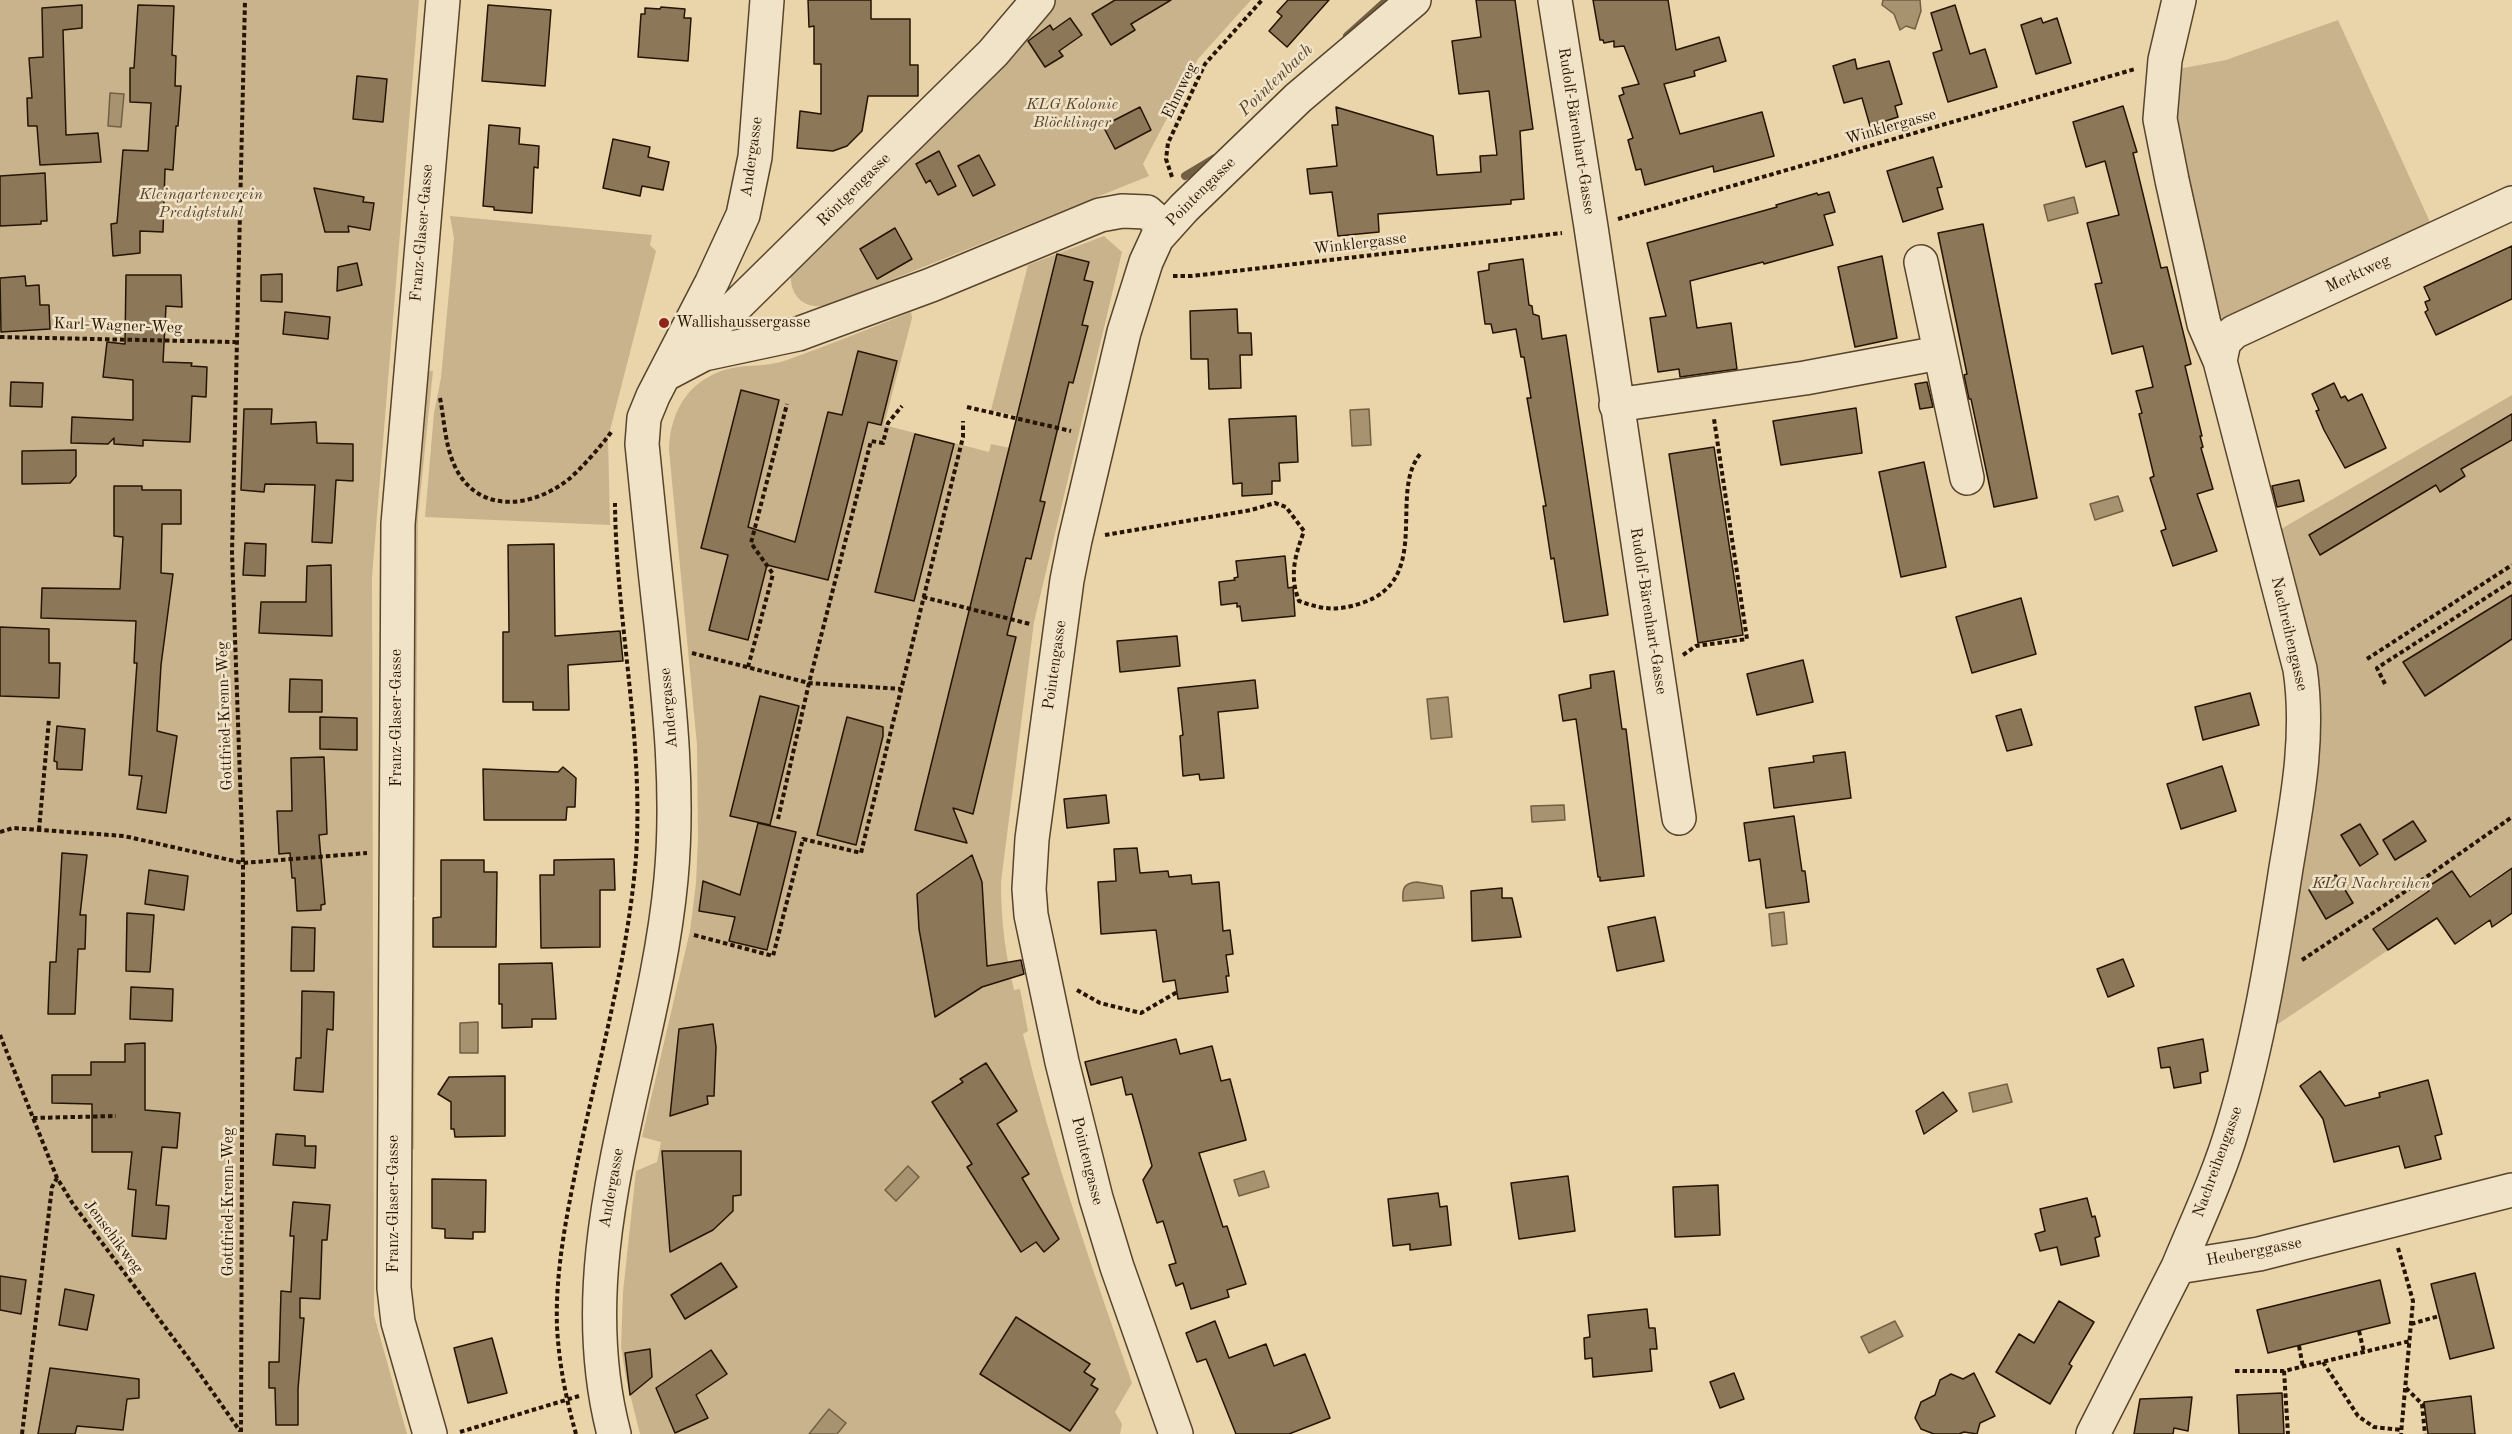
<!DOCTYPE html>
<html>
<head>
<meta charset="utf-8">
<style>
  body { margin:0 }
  canvas { display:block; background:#ead4a9 }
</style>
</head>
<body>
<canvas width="2512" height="1434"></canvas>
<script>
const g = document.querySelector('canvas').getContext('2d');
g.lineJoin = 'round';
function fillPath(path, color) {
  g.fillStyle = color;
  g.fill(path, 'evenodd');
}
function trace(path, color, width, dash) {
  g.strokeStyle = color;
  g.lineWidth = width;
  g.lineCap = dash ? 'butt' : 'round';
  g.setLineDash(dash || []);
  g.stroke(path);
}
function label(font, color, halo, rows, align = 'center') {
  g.font = font + ' "Old Standard TT",serif';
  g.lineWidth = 5;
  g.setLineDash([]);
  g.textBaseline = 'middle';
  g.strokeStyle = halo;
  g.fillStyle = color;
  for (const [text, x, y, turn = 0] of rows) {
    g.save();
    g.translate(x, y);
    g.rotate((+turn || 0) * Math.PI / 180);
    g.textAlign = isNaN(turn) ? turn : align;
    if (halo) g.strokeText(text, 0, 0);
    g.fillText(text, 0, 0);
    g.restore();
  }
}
fillPath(new Path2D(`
  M0 0H419L372 577 374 1315 407 1434H0Z
  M1056 0H1251L1198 59 1143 164 1149 176 849 297C840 300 830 305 821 306 801 308 789 292 791 273L1011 54Z
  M2338 20 2430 222 2231 315 2219 319 2176 150 2173 70 2226 60Z
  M450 216 652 235 650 245 656 251 608 438 610 525 425 517 434 413 441 378 454 238Z
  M1104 236 1122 252 1034 622 1001 882C1001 921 1005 952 1014 990L1020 989 1028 1031 1023 1034C1052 1153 1092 1268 1132 1383L1115 1412 1122 1424 1120 1434H640L626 1378 621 1347 623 1292 636 1171 657 1162 661 1142 642 1137 690 931 696 883 698 838 697 745 669 450C670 407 693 374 738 367 754 365 771 366 787 360 829 345 870 328 911 312L912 318 884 425 989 452 991 444 1010 448 1017 416 991 410 1028 265Z
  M427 371H433L418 516 415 897H410L413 516Z
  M2512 395V867L2272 1028 2299 892 2312 812 2317 772 2319 698 2281 529Z
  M410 900H415L414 1149H409Z`), '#c9b38d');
const water = new Path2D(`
  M1883 0H1920L1921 11 1915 29 1906 26 1900 30 1894 14 1882 5Z
  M110 93 124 94 121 127 108 126Z
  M2074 197 2078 213 2048 221 2044 205Z
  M1369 409 1371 445 1352 446 1350 410Z
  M2118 496 2123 511 2095 520 2090 504Z
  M1448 697 1452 737 1431 739 1427 699Z
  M1564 805 1565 820 1532 822 1531 806Z
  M1417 882 1442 886 1444 898 1403 901C1402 888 1404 883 1417 882Z
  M1784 912 1787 944 1772 946 1769 914Z
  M478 1022V1053H460V1023Z
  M2007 1084 2012 1102 1973 1112 1969 1093Z
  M908 1166 919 1177 896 1201 885 1190Z
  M1264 1171 1269 1187 1239 1196 1234 1180Z
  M1895 1321 1903 1336 1869 1353 1861 1337Z
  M829 1409 846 1423 837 1434H809Z`);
fillPath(water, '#a79370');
trace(water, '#736044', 1.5);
trace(new Path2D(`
  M1347 36 1387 0
  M1185 176 1215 158`), '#736044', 8);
const building = new Path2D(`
  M808 0H871V19H910V65H918V96H868L862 131 847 146 833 151 797 148 800 111 821 114V64H814V26L809 27Z
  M1115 0H1171L1131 24 1135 30 1111 45 1092 14Z
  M1288 0H1329L1287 47 1269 31 1282 16 1277 12Z
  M1476 0H1515L1533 129 1520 131 1524 199 1511 200V204L1378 214 1379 232 1338 236 1332 192 1310 194 1307 169 1337 166 1332 125H1338L1336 107 1433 136 1437 175 1481 172 1480 156 1497 155 1489 91 1459 94 1452 41 1481 37Z
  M1593 0H1668L1676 50 1719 37 1726 61 1694 71 1695 76 1664 84 1680 134 1762 112 1774 156 1714 172 1713 166 1645 185 1641 169 1636 170 1628 140 1633 138 1619 96 1624 94 1622 88 1639 84 1624 46 1614 47V41L1604 43 1603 40H1600Z
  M82 5V28L63 30 66 135 98 133 101 162 40 165 37 126H28L27 98H32L29 58 43 57 42 8Z
  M138 5 174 6 172 55 176 56 175 86H181L178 126H176L173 170 165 169 163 232 140 231V253L113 256 111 224 117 223 123 150 148 151 151 103 130 102V68H134Z
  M488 5 551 10 545 86 482 81Z
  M1955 5 1970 54 1985 49 1997 87 1948 102 1933 53 1942 50 1931 13Z
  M661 7 685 9 684 18H691L688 61 638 57 641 14H645V8L660 9Z
  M1070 18 1082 35 1059 51 1063 56 1045 67 1028 41 1050 25 1053 30Z
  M2041 18 2043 23 2057 18 2071 63 2036 74 2021 25Z
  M1855 59 1857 69 1889 61 1902 104 1895 106 1898 117 1870 126 1862 98 1844 103 1833 66Z
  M357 76 387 79 383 122 353 119Z
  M2123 106 2137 152 2133 153 2161 268 2167 267 2191 364 2185 366 2202 436H2200L2203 447 2201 448 2213 489 2197 494 2217 551 2173 566 2161 531 2166 529 2150 478 2154 476 2139 414 2142 413 2136 391 2153 387 2143 346 2112 354 2095 284 2102 283 2087 223 2119 215 2105 161 2086 167 2073 122Z
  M1140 107 1151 130 1115 149 1103 126Z
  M489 125 520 128 519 144 539 146 538 168 534 167 532 213 494 210V207L483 206Z
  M613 139 650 147 648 157 669 162 663 190 642 186 640 196 603 188Z
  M939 151 956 186 938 195 930 180 926 183 916 164Z
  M979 155 995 185 973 196 958 166Z
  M1933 157 1942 187 1937 188 1943 209 1903 222 1887 171Z
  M45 173 47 221H41V224L0 226V176Z
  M314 188 364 197 363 202 374 203 370 230 348 226 349 232H325Z
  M1829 192 1835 212 1824 215 1833 245 1764 264 1763 262 1690 281 1697 328 1731 323 1737 369 1680 377 1679 369 1658 372 1650 318 1666 316 1647 243 1777 207 1776 205 1817 193 1818 195Z
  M1983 224 2037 498 1994 507 1971 399H1969L1964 375 1967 374 1938 233Z
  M895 228 912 259 877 279 860 249Z
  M2512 246V299L2436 335 2425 312 2428 310 2425 302 2430 300 2424 287Z
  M1057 254 1089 262 1084 280 1093 282 1082 325 1088 326 1073 383 1069 382 1040 501 1045 502 1031 559 1026 558 1007 635 1016 637 973 814 953 808 967 843 915 830Z
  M1882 256 1897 338 1855 347 1838 267Z
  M1523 259 1529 305 1532 306 1533 314 1539 316 1542 339 1566 335 1608 615 1564 622 1554 558 1551 559 1543 506H1546L1527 398H1531L1524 357H1521L1516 329 1493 333 1491 324H1485L1478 272 1489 270V264Z
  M357 263 362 285 337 291 338 267Z
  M282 274V302L261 301V275Z
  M126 275H181L182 307 166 306 163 362 192 363 191 366 207 367 206 397 192 396 190 442 143 440V446L114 444V438L108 444 71 443 72 417 133 420V380L103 377 107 342 125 344Z
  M25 276 26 286 39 285 40 305H49L50 329 1 332 0 278Z
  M1237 309 1238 333H1251L1252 355H1240L1241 388 1209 389 1208 359H1191L1190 311Z
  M285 312 330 317 328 339 283 334Z
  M858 351 897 361 881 425 868 422 828 580 767 565 748 640 709 630 728 555 701 548 741 390 779 400 748 527 795 542 828 412 842 415Z
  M11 382 43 383 42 407 10 406Z
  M1927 382 1933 407 1920 409 1915 384Z
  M2334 383 2341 398 2345 396 2348 401 2362 394 2386 448 2345 468 2324 430 2316 411 2319 410 2312 394Z
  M1856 408 1862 453 1781 465 1773 421Z
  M244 409H272L271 424 316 422 317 443 353 444V481L336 480 332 543 312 542 315 485 265 484 264 492 241 490Z
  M2512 414V440L2461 469 2465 476 2440 492 2436 485 2320 555 2309 535Z
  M1296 416 1298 462 1279 463 1280 481H1272V494L1242 496V483L1233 484 1229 419Z
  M915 434 954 444 914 601 875 592Z
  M1714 447 1743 635 1698 643 1669 454Z
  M76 450V476L70 483 22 484V451Z
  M1924 462 1946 567 1901 577 1879 472Z
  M2299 480 2304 501 2277 507 2272 486Z
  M114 486H142V490H181V524H162L161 573 173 574 161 665 157 731 177 736 166 813 137 809 142 776 129 775 137 663H134L136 621 41 618 42 588 120 589 123 537 114 536Z
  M245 543 266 544 265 576 243 575Z
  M554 544 555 636 620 631 623 661 568 665 569 710H533V702H503V632H509L508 545Z
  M1285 556 1288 588 1293 587 1295 616 1242 621 1240 606 1237 607V603L1221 605 1219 582 1235 580 1234 578 1238 577 1236 561Z
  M331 565 332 636 259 633 261 602H306L307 566Z
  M2512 595V639L2425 696 2403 662Z
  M2021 598 2036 654 1972 673 1956 617Z
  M0 627 49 629V663H60L59 698 0 696Z
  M1177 636 1180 666 1120 672 1117 641Z
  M1803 660 1813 702 1757 715 1747 674Z
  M1614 671 1622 729H1626L1644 876 1600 881V877H1598L1576 719 1563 721 1559 695 1591 688 1590 675Z
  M290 679 322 680V712H289Z
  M1255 680 1258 708 1218 712 1224 778 1200 780 1199 774 1183 776 1180 736 1183 735 1178 688Z
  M2250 693 2259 725 2203 740 2195 707Z
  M760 696 799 706 770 825 730 816Z
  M2021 709 2032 745 2007 751 1996 716Z
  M320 717 357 718V750L320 749Z
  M847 717 883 727V736L856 845 817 835Z
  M57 726 85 729 82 770 57 769V762L54 761Z
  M1845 752 1851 798 1774 808 1769 768 1814 762 1813 756Z
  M324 757 327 834 319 835 325 904 321 905V910L297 911 295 878H292L290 853 279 854 277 811H292L291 758Z
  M2222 766 2236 811 2181 829 2167 784Z
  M563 767 576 778 575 807H567L566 820H484L483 769 558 772Z
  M1106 795 1109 823 1067 828 1064 799Z
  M1794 816 1802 871H1805L1809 902 1766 908 1760 859 1749 861 1744 823Z
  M2413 821 2426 841 2395 860 2383 840Z
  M758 823 796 832 767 950 729 941 735 917 699 911 703 881 740 895Z
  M2360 824 2378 854 2360 866 2341 835Z
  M1137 848 1140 873 1168 871 1169 877 1191 875 1192 884 1219 882 1223 931 1230 930 1233 954 1226 955 1229 976H1226L1228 992 1178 999 1175 980 1163 982 1156 930 1101 934 1098 882 1116 881 1114 849Z
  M62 853 87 855 80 915H86L85 949H78L75 1014H48L50 962H56Z
  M972 855 982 882 987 966 1021 960 1024 974 982 987 935 1017 919 929 917 894Z
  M614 859 615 890H600V947L541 948 540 875H554V860Z
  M441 860H484V872H497L496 947H433V918L441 917Z
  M2512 868V913L2492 927 2490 920 2455 944 2437 918 2388 950 2373 929 2429 891 2426 888 2452 871 2470 897Z
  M149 870 188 876 184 910 145 904Z
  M2336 875 2353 903 2326 919 2309 890Z
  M1502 888V898H1512L1521 937 1472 941 1471 891Z
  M127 913 154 915 150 972 126 971Z
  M1655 917 1664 961 1617 971 1608 927Z
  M292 927 315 928 314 971H291Z
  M2123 959 2134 986 2108 997 2097 969Z
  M552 963 556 1019H532V1027L502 1028V1004H499V964Z
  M131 987 173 989 172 1021 130 1019Z
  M302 991 334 992 333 1030 327 1029 323 1092 294 1090 296 1058H301Z
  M713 1024 716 1047 714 1096H707L708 1104 670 1116 679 1029Z
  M1176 1039 1180 1054 1212 1046 1221 1081 1230 1079 1246 1140 1199 1153 1223 1227 1227 1226 1246 1284 1227 1290 1229 1297 1191 1309 1183 1283 1176 1286 1169 1265 1176 1263 1163 1221 1157 1223 1143 1180 1152 1166 1132 1094 1126 1095 1122 1077 1091 1085 1085 1062Z
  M2203 1039 2208 1071 2200 1073 2201 1083 2174 1088 2170 1067 2161 1068 2158 1048Z
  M145 1043V1110L180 1113 177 1148 162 1147 156 1205 169 1206 166 1239 132 1236 136 1190 128 1189 132 1152H92V1104L52 1103V1075H91V1062H125V1044Z
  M986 1063 1017 1111 997 1124 1029 1174 1022 1178 1059 1239 1044 1252 1036 1242 1021 1252 967 1167 972 1164 932 1102 963 1082 960 1079Z
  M2320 1071 2345 1106 2380 1097 2379 1093 2428 1080 2442 1134 2435 1136 2441 1159 2405 1168 2399 1146 2334 1162 2323 1119 2300 1086Z
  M505 1076V1136L455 1137 454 1129H451V1102L438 1094 449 1077Z
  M1943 1092 1957 1111 1924 1134 1916 1111Z
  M276 1134 305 1136V1146H316L315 1168 273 1165Z
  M662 1151H741V1195L733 1196V1211L713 1230 670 1252Z
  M1568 1176 1575 1231 1519 1239 1511 1183Z
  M432 1179 486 1180 485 1232H473V1239L445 1238V1229L432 1228Z
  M1718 1185 1720 1235 1675 1237 1673 1187Z
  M1438 1193 1440 1207 1447 1206 1451 1245 1410 1250V1244L1393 1246 1388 1199Z
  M2087 1198 2092 1217 2095 1216 2100 1236 2095 1238 2099 1256 2061 1265 2057 1247 2040 1251 2035 1234 2045 1231 2040 1209Z
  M293 1202 330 1205 327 1240H322L320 1299 300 1298V1318H304L298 1389V1425H276L275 1388H269V1362H279L281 1291 291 1292 294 1236H290Z
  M721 1263 737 1287 685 1319 671 1295Z
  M2475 1273 2494 1348 2450 1359 2431 1284Z
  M0 1276 26 1280 21 1314 0 1310Z
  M2380 1280 2390 1323 2268 1353 2257 1310Z
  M65 1289 94 1295 87 1330 59 1325Z
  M2059 1301 2094 1322 2069 1364 2072 1366 2050 1404 1996 1372 2019 1334 2034 1343Z
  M1647 1309 1649 1328H1655L1657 1349H1650L1652 1371 1593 1377 1592 1358 1585 1359 1584 1338 1590 1337 1588 1315Z
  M1016 1317 1090 1364 1084 1372 1095 1379 1091 1385 1098 1389 1070 1431 980 1374Z
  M1215 1321 1229 1358 1266 1344 1274 1366 1305 1354 1330 1418 1289 1434H1236L1206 1359 1197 1362 1186 1333Z
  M492 1338 507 1393 468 1403 454 1348Z
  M650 1349 652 1377 630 1395 625 1353Z
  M711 1350 727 1374 696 1395 708 1418 675 1433 656 1388Z
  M50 1368 139 1379V1398L127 1399 123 1430 77 1426 75 1434H38Z
  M1734 1373 1744 1399 1720 1408 1710 1382Z
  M1974 1373 1995 1416 1980 1423 1977 1434 1964 1432 1959 1434H1934L1921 1429 1915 1418 1921 1402 1935 1395 1940 1380 1951 1374 1963 1379Z
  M2282 1393 2284 1434H2239L2237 1395Z
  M2471 1396 2475 1434H2428L2424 1402Z
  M2192 1397 2188 1431 2174 1428 2173 1434H2134L2140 1399Z`);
fillPath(building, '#8c7859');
trace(building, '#261402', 1.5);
const minor = new Path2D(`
  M1555 0 1591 227 1679 818
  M1921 262 1967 478
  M682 351 690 340 731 311 993 53 1038 0
  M2220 361 2224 342 2234 332 2512 203
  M666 374 704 354 798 334 931 285 1100 215 1122 211 1147 212 1165 228
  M1616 405 1805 378 1939 353
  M2178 1267C2197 1221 2219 1175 2233 1127 2258 1045 2273 953 2286 868 2297 802 2310 736 2300 669L2220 361 2204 324 2172 180 2160 119 2165 60 2179 0
  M430 1434 398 1322 394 1288 398 524 443 0
  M614 1434C565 1247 654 1064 671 879 679 794 670 709 661 624 654 564 648 504 642 444L644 418 653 396 712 282 743 215 755 157 767 0
  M1176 1434 1117 1267 1096 1198 1062 1062 1031 915 1029 889 1032 839 1067 580 1075 540 1124 332 1146 262 1157 238 1184 208 1298 98 1414 0
  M2093 1434 2178 1267 2259 1254 2512 1190`);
trace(minor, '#57442c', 36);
trace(new Path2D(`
  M1172 177 1166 159 1168 143 1205 64 1262 0
  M1618 219 2135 69
  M1173 276H1192L1562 233
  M0 337 235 342
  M440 398C444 418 445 443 453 462 474 514 530 510 569 479 582 468 602 445 612 431
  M967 407 1071 431
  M1105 535 1251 510 1275 503 1286 507 1304 531C1295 556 1289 575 1299 601 1323 610 1338 611 1362 603 1434 579 1387 492 1421 453
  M923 597 1030 624
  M692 653 809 683 901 689
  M1683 655 1696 646 1747 639 1714 419
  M2367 659 2512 565
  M748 667 773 574 751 543 787 404
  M2385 684 2377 668 2512 581
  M778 819 809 683 871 441 883 443 888 423 902 406
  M39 830 49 719
  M0 832 13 828 124 836 243 863 367 853
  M694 935 773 956 803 839 861 853 963 437V421
  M2302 960 2412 887 2512 817
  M1077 990 1100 1003 1141 1013 1177 992
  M0 1035 57 1178 73 1204 195 1367 240 1431
  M33 1118 116 1116
  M2398 1248 2413 1301 2401 1434
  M2411 1324 2439 1316
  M2359 1331 2364 1352
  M2299 1346 2303 1367
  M2323 1362 2358 1416 2374 1427 2401 1430
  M2235 1371H2284L2410 1341
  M2284 1371 2288 1434
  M2406 1388 2422 1404 2425 1434
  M241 1432 243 863 232 553 245 0
  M460 1432 579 1396
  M22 1434 52 1187 57 1178
  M576 1434C566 1399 559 1364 557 1327 555 1271 567 1214 578 1159 599 1059 628 959 636 857 644 738 616 621 615 503`), '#261402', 4, [4.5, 3]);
trace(minor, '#f1e3c7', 33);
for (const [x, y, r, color] of [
  [664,323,6,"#8f2418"]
]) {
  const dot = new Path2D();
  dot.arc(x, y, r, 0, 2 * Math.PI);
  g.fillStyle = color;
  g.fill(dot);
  trace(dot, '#f1e3c7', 2);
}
label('16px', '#261402', '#f1e3c7', [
  ["Ehmweg",1180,91,-64],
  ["Winklergasse",1891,127,-16],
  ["Rudolf-Bärenhart-Gasse",1576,131,81],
  ["Andergasse",752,157,-82],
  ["Röntgengasse",854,190,-45],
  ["Pointengasse",1201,192,-45],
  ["Franz-Glaser-Gasse",422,233,-85],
  ["Winklergasse",1360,244,-7],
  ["Merktweg",2358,274,-25],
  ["Karl-Wagner-Weg",118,326,2],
  ["Rudolf-Bärenhart-Gasse",1648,611,81],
  ["Nachreihengasse",2289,634,77],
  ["Pointengasse",1055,665,-82],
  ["Andergasse",669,708,-95],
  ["Gottfried-Krenn-Weg",225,716,-92],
  ["Franz-Glaser-Gasse",397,718,-90],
  ["Pointengasse",1087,1161,76],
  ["Nachreihengasse",2218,1162,-70],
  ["Andergasse",612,1188,-80],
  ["Gottfried-Krenn-Weg",229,1202,-90],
  ["Franz-Glaser-Gasse",394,1204,-90],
  ["Jenschikweg",113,1237,53],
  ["Heuberggasse",2254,1252,-11]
]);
label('italic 16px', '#57442c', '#f1e3c7', [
  ["KLG Kolonie",1072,105],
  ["Blöcklinger",1072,123],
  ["Kleingartenverein",201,195],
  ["Predigtstuhl",201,213],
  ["KLG Nachreihen",2371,884]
]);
label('16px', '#261402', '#f1e3c7', [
  ["Wallishaussergasse",676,323]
], 'left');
label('italic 18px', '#5a472e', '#f1e3c7', [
  ["Pointenbach",1276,80,-44]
]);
</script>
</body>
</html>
